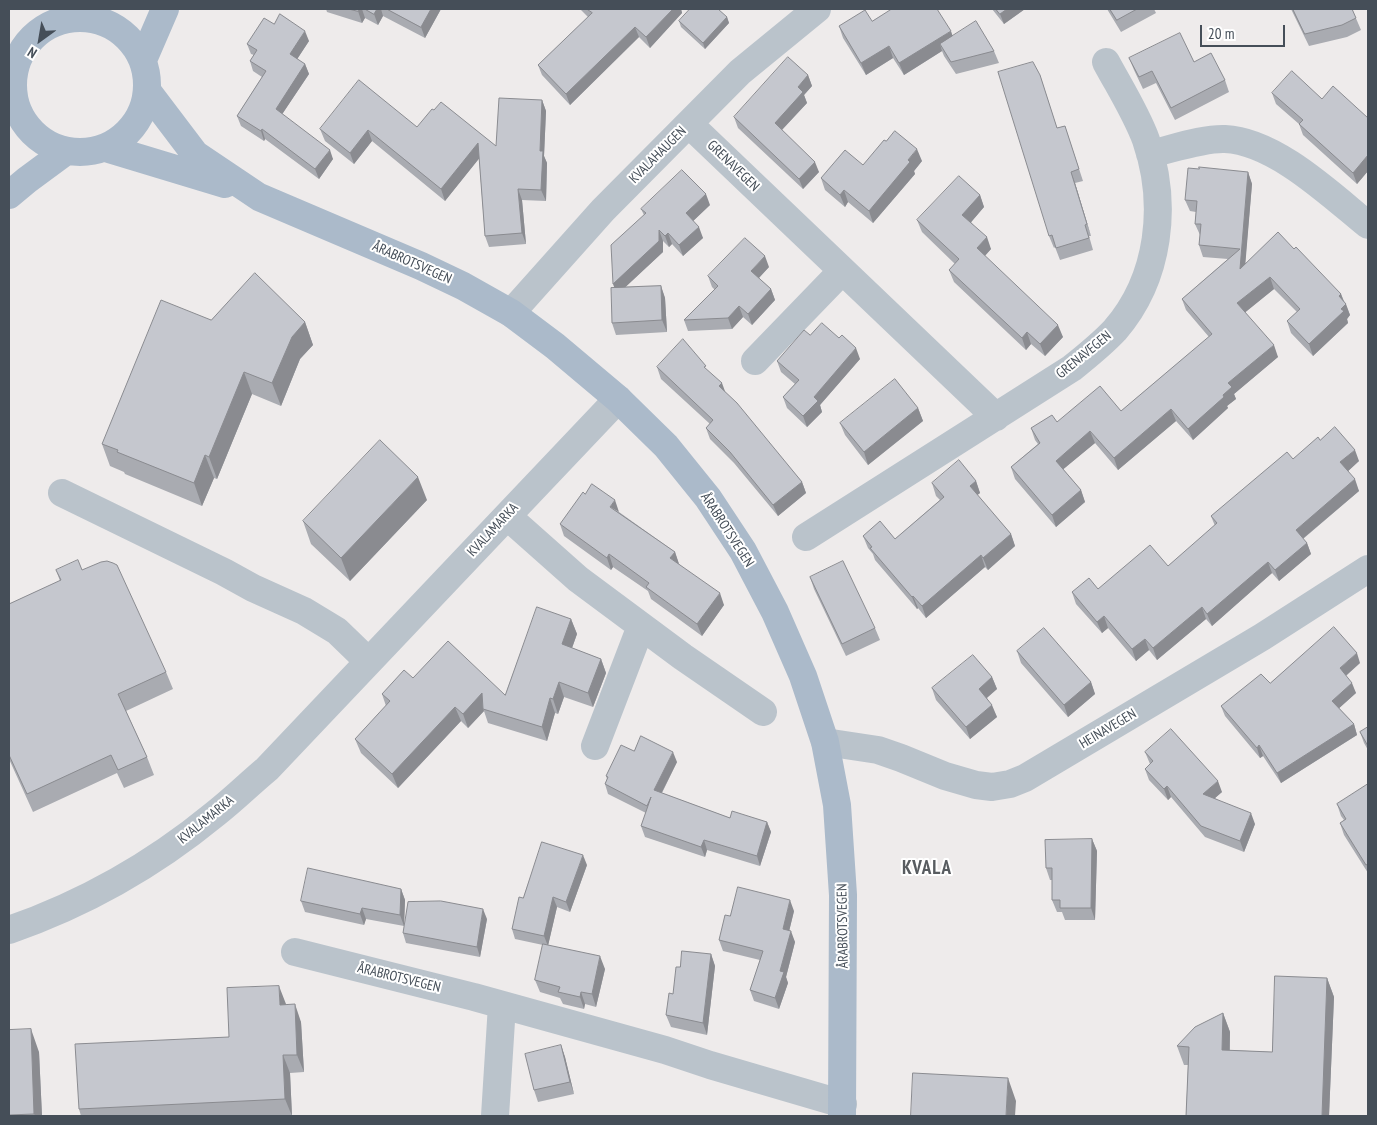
<!DOCTYPE html>
<html>
<head>
<meta charset="utf-8">
<style>
  body { margin:0 }
  #map { position:relative; width:1377px; height:1125px; overflow:hidden; background:#eeebeb; font-family:"PT Sans Narrow",sans-serif }
  canvas { display:block }
  .frame { position:absolute; inset:0; border:10px solid #454e58; pointer-events:none }
  .north { position:absolute; left:15px; top:15px; width:50px; height:50px; -webkit-text-stroke:4px #fff; paint-order:stroke; rotate:212deg; font-size:14px; font-weight:700; line-height:20px; text-align:center; color:#454e58 }
  .north::after { content:''; display:block; margin:auto; width:18px; height:22px; background:#454e58; clip-path:polygon(50% 0,100% 100%,50% 72%,0 100%) }
  .scale { position:absolute; left:1200px; top:25px; width:85px; height:22px; box-sizing:border-box; border:2px solid #454e58; border-top:0; padding-left:6px; font-size:15px; line-height:18px; white-space:nowrap; color:#454e58; -webkit-text-stroke:4px #fff; paint-order:stroke }
</style>
</head>
<body>
<div id="map">
<canvas width="1377" height="1125"></canvas>
<div class="frame"></div>
<div class="north">N</div>
<div class="scale">20 m</div>
</div>
<script>
const g = document.querySelector('canvas').getContext('2d');
g.lineJoin = 'round';
function trace(path, color, width, dash) {
  g.strokeStyle = color;
  g.lineWidth = width;
  g.lineCap = dash ? 'butt' : 'round';
  g.setLineDash(dash || []);
  g.stroke(path);
}
function fillPath(path, color) {
  g.fillStyle = color;
  g.fill(path, 'evenodd');
}
function label(font, color, halo, rows, align = 'center') {
  g.font = font + ' "PT Sans Narrow",sans-serif';
  g.lineWidth = 4;
  g.setLineDash([]);
  g.textBaseline = 'middle';
  g.strokeStyle = halo;
  g.fillStyle = color;
  for (const [text, x, y, turn = 0] of rows) {
    g.save();
    g.translate(x, y);
    g.rotate((+turn || 0) * Math.PI / 180);
    g.textAlign = isNaN(turn) ? turn : align;
    if (halo) g.strokeText(text, 0, 0);
    g.fillText(text, 0, 0);
    g.restore();
  }
}
trace(new Path2D(`
  M689 124 996 417
  M1150 154C1172 149 1204 138 1225 139 1275 141 1331 195 1368 225
  M511 313 603 210 740 72 817 9
  M755 361 842 271
  M62 493 224 572 253 588 304 611 337 631 368 661
  M507 516 578 579 683 657 763 712
  M806 537 1072 368C1087 356 1102 344 1115 330 1160 278 1168 204 1146 140 1136 113 1120 88 1106 62
  M825 742 878 750 901 758 945 776 976 785 992 787 1010 784 1025 778 1262 637 1368 569
  M595 746 641 626
  M9 930C84 904 153 865 215 814 233 800 249 784 267 769L618 399
  M295 952 474 997 665 1050 710 1065 843 1104
  M495 1116 502 1005`), '#bac3cb', 28);
trace(new Path2D(`
  M13 85a67 67 0 1 1 134 0a67 67 0 1 1-134 0Z
  M143 60 165 9
  M148 92 195 154 259 197 421 266 463 286 511 313 555 346 618 399 666 446 708 498 743 551 775 612 803 676 825 742 837 805 843 895 842 1116
  M106 148 225 184
  M9 195 27 180 65 152`), '#abbaca', 28);
fillPath(new Path2D(`
  M326 9H441L425 38 383 16 378 25 365 18 362 23 327 12Z
  M580 9H681L682 13 650 48 639 37 570 105 542 75 538 65 588 17Z
  M992 9H1025L1004 24Z
  M1107 9H1154L1156 13 1121 32Z
  M1291 9H1352L1361 30 1347 37 1309 46Z
  M727 17 729 23 705 49 681 27 679 21Z
  M872 21 953 36 994 51 999 63 956 74 944 56 942 51 904 75 893 58 866 75 843 38 839 26Z
  M274 24 309 41 297 59 305 64 309 74 282 114 333 159 319 179 265 139 264 141 241 126 237 116 262 77 253 71 250 61 254 55 251 54 247 44Z
  M1129 58 1194 62 1225 80 1229 92 1175 120 1156 83 1143 89 1134 70Z
  M808 75 812 86 804 95 807 103 782 130 819 172 803 189 738 128 734 117Z
  M1040 75 1057 128 1065 126 1083 181 1075 183 1091 236H1089L1093 250 1060 260 1055 247 1054 248 1049 236Z
  M1272 93 1322 99 1368 118V171L1357 184 1303 135 1299 124 1276 104Z
  M542 100 546 111 544 156 547 163 546 201 522 200 526 244 489 247 485 236 479 158 445 201 372 141 354 164 325 141 320 129 417 127 496 146Z
  M886 141 922 161 914 171 915 174 873 223 848 202 845 207 825 190 821 178 863 165Z
  M1248 172 1252 184 1245 263 1294 249 1341 294 1350 315 1347 319 1348 323 1313 356 1291 333 1287 321 1297 312 1274 289 1245 312 1278 357 1234 394 1236 399 1227 406 1228 408 1193 440 1176 421 1118 470 1095 443 1063 469 1081 490 1085 502 1056 527 1015 479 1011 467 1038 444 1035 440 1031 428 1057 422 1121 411 1209 337 1186 310 1182 299 1228 259 1203 257 1199 245 1200 235 1195 224 1196 212 1190 211 1185 200Z
  M980 195 984 207 971 222 991 249 985 256 1063 337 1045 356 1031 344 1026 350 954 282 949 270 955 264 922 232 917 220Z
  M710 205 693 221 703 238 683 256 672 244 669 247 663 241V252L625 287 661 286 665 298 667 332 616 335 612 323 614 288 644 215 641 209Z
  M769 267 759 278 771 289 775 300 752 325 743 317 732 329 688 331 684 320 715 290 712 287 708 276Z
  M211 320 305 322 313 345 300 359 281 406 252 394 217 479 214 478 202 506 125 474 124 472 110 466 102 444Z
  M810 335 860 359 820 405 822 412 807 427 787 408 783 397 795 384 781 372 777 361Z
  M657 367 707 370 725 392 802 482 806 493 778 516 734 463 710 439 706 428 710 424 661 379Z
  M918 408 923 421 868 465 845 435 840 423Z
  M1320 440 1359 461 1348 471 1359 491 1303 539 1307 543 1311 554 1279 581 1272 573 1212 626 1206 619 1157 660 1149 650 1136 661 1108 628 1102 633 1076 604 1072 592 1098 589 1168 566 1215 526 1211 516Z
  M976 481 980 493 977 495 1011 534 1015 546 988 570 985 567 926 618 918 608 917 609 875 560 873 554 868 548 863 536 895 539 940 500 936 496 932 483Z
  M585 494 619 512 675 552 679 564 724 605 702 636 651 599 648 591 613 567 611 570 564 536 560 524Z
  M427 500 350 581 311 544 303 521Z
  M56 570H82L166 672 173 689 126 711 147 757 154 775 124 788 117 773 33 812 9 759V604L60 581Z
  M810 577 875 628 880 640 846 656 814 589Z
  M571 619 577 634 572 648 601 659 606 673 593 707 564 697 558 714 555 713 547 741 488 723 484 711 468 728 461 721 398 788 361 753 355 739 386 706 382 694 413 678 505 695Z
  M1017 651 1091 682 1095 694 1068 717 1021 663Z
  M1360 663 1346 676 1356 693 1339 708 1354 724 1357 735 1281 783 1263 756 1260 758 1225 716 1221 706 1270 683Z
  M992 677 997 689 987 698 997 717 970 739 936 700 932 688Z
  M1368 727V750L1364 743 1360 732Z
  M634 751 677 762 662 793 730 818 767 822 771 832 760 866 707 850 705 857 645 837 641 826 646 813 608 794 605 784 607 779 606 776Z
  M1145 752 1222 792 1215 798 1255 824 1244 852 1205 837 1171 797 1168 800 1149 780 1145 769 1150 764Z
  M1368 784V873L1344 835 1340 823 1344 820 1341 816 1337 804Z
  M1092 839 1097 851 1095 920H1065L1062 912H1057L1052 900V880H1050L1046 868Z
  M587 865 570 912 557 907 548 945 605 969 596 1007 585 1004 584 1009 563 1004 560 998 540 992 535 980 543 945 515 939 512 929 523 898Z
  M401 889 405 900 404 926 366 919 364 925 305 912 301 901Z
  M794 911 789 931 795 942 786 977 788 983 779 1009 754 1001 750 990 760 960 723 951 719 940 730 916Z
  M487 919 480 957 406 943 403 933Z
  M711 954 715 966 707 1035 671 1027 666 1015 673 994 680 967Z
  M1327 978 1334 997 1329 1116H1186L1188 1065H1184L1177 1046 1223 1013 1230 1032V1050L1272 1052Z
  M286 1004V1005L301 1022 304 1072 290 1073 292 1116H81L79 1109 229 1037Z
  M9 1030 39 1052 42 1116H9Z
  M561 1045 565 1057 574 1094 538 1102 534 1090Z`), '#a9abb1');
fillPath(new Path2D(`
  M359 9H362L365 18 362 23 358 11Z
  M377 9H381L383 16 378 25 374 14Z
  M431 9H441L425 38 421 27Z
  M673 9H681L682 13 650 48 646 37Z
  M1007 9H1025L1004 24 1000 14Z
  M727 17 729 23 705 49 703 43Z
  M635 27 639 37 570 105 566 94Z
  M305 31 309 41 294 64 290 54Z
  M951 31 955 43 940 44 942 51 904 75 899 63Z
  M889 46 893 58 866 75 861 63Z
  M305 64 309 74 279 119 276 109Z
  M808 75 812 86 804 95 807 103 778 134 775 123 798 87Z
  M542 100 546 111 544 156 547 163 546 201 541 190 540 151Z
  M262 129 265 139 264 141 261 131Z
  M368 130 372 141 354 164 350 153Z
  M478 143 482 155 445 201 441 189Z
  M917 149 922 161 914 171 915 174 873 223 869 211Z
  M330 150 333 159 319 179 315 169Z
  M1368 155V171L1357 184 1353 173Z
  M815 162 819 172 803 189 799 179Z
  M1071 172 1075 183 1091 236 1087 224Z
  M1248 172 1252 184 1244 280 1240 269Z
  M518 189 522 200 526 244 522 233Z
  M844 190 848 202 845 207 840 195Z
  M706 194 710 205 690 224 686 213Z
  M980 195 984 207 967 227 962 215Z
  M699 227 703 238 683 256 679 245Z
  M659 230 663 241V252L617 295 613 284Z
  M668 233 672 244 669 247 665 236Z
  M987 237 991 249 981 260 977 248Z
  M765 256 769 267 755 282 751 271Z
  M1270 277 1274 289 1242 315 1237 303Z
  M661 286 665 298 667 332 662 320Z
  M771 289 775 300 752 325 748 314Z
  M1341 294 1345 305 1346 304 1350 315 1347 319 1348 323 1313 356 1309 344 1341 309 1339 296Z
  M739 306 743 317 732 329 728 318Z
  M305 322 313 345 300 359 281 406 272 383 292 337Z
  M1058 325 1063 337 1045 356 1040 344Z
  M1027 332 1031 344 1026 350 1022 338Z
  M1274 345 1278 357 1234 394 1236 399 1227 406 1228 408 1193 440 1188 429 1223 395 1228 383Z
  M856 348 860 359 820 405 822 412 807 427 803 416 814 397Z
  M244 372 252 394 217 479 209 457Z
  M722 383 726 394 719 386Z
  M918 408 923 421 868 465 864 452Z
  M1171 409 1176 421 1118 470 1114 458Z
  M1090 431 1095 443 1060 472 1056 461Z
  M1355 450 1359 461 1345 474 1340 462Z
  M205 455 214 478 202 506 194 483Z
  M418 477 427 500 350 581 341 558Z
  M1355 479 1359 491 1300 541 1296 530Z
  M976 481 980 493 974 498 970 486Z
  M802 482 806 493 778 516 773 505Z
  M1081 490 1085 502 1056 527 1052 515Z
  M615 500 619 512 610 507Z
  M1011 534 1015 546 988 570 983 558Z
  M1307 543 1311 554 1279 581 1275 570Z
  M675 552 679 564 670 558Z
  M609 554 613 567 611 570 607 558Z
  M981 555 985 567 926 618 922 606Z
  M1268 562 1272 573 1212 626 1207 614Z
  M720 593 724 605 702 636 697 624Z
  M913 596 918 608 917 609 912 597Z
  M1202 607 1206 619 1157 660 1153 648Z
  M1104 616 1108 628 1102 633 1097 622Z
  M571 619 577 634 568 659 562 644Z
  M1145 639 1149 650 1136 661 1132 649Z
  M1357 653 1360 663 1343 678 1340 668Z
  M601 659 606 673 593 707 588 693Z
  M992 677 997 689 983 701 979 689Z
  M559 682 564 697 558 714 553 699Z
  M1091 682 1095 694 1068 717 1064 705Z
  M1352 683 1356 693 1336 711 1332 701Z
  M482 693 483 709 484 711 468 728 463 714Z
  M550 698 555 713 547 741 542 727Z
  M992 705 997 717 970 739 966 727Z
  M455 707 461 721 398 788 392 774Z
  M1354 724 1357 735 1281 783 1277 773Z
  M1259 745 1263 756 1260 758 1257 748Z
  M673 752 677 762 658 800 654 790Z
  M1218 781 1222 792 1207 805 1203 794Z
  M1167 786 1171 797 1168 800 1164 789Z
  M1251 813 1255 824 1244 852 1240 841Z
  M767 822 771 832 760 866 757 856Z
  M1092 839 1097 851 1095 920 1091 908Z
  M704 840 707 850 705 857 701 847Z
  M583 855 587 865 570 912 566 902Z
  M401 889 405 900 404 926 400 915Z
  M553 897 557 907 548 946 544 936Z
  M790 900 794 911 787 940 783 929Z
  M362 908 366 919 364 925 360 914Z
  M483 909 487 919 480 957 477 947Z
  M791 931 795 942 786 977 788 983 779 1009 775 998 780 971Z
  M711 954 715 966 707 1035 703 1023Z
  M600 956 605 969 596 1007 592 994Z
  M1327 978 1334 997 1329 1116H1322Z
  M279 986 286 1004 287 1023 280 1005Z
  M581 992 585 1004 584 1009 580 997Z
  M295 1004 301 1022 304 1072 297 1055Z
  M1223 1013 1230 1032 1229 1069 1222 1050Z
  M31 1029 39 1052 42 1116H35L34 1114Z
  M561 1045 565 1057 574 1094 570 1082Z
  M283 1055 290 1073 292 1116 285 1099Z
  M1008 1078 1016 1101 1015 1116H1006Z`), '#8a8b90');
const building = new Path2D(`
  M349 9H359L358 11Z
  M365 9H377L374 14Z
  M387 9H431L421 27Z
  M587 9H673L646 37 635 27 566 94 538 65 592 13Z
  M690 9H718L727 17 703 43 679 21Z
  M892 9H937L951 31 899 63 889 46 861 63 839 26 865 10 872 21Z
  M996 9H1007L1000 14Z
  M1110 9H1137L1117 20Z
  M1293 9H1352L1356 18 1342 25 1305 34Z
  M280 14 305 31 290 54 305 64 276 109 330 150 315 169 262 129 261 131 237 116 266 71 250 61 257 50 247 44 264 18 274 24Z
  M976 21 994 51 951 62 940 44Z
  M1180 33 1194 62 1211 53 1225 80 1171 108 1152 71 1139 77 1129 58Z
  M788 57 808 75 798 87 803 92 775 123 815 162 799 179 734 117Z
  M1033 62 1040 75 1057 128 1065 126 1079 169 1071 172 1087 224 1085 225 1089 238 1056 248 1052 235 1049 236 998 72Z
  M1292 71 1322 99 1333 86 1368 118V155L1353 173 1299 124 1303 120 1272 93Z
  M359 80 417 127 432 109 434 110 441 102 496 146 499 98 542 100 540 151H543L541 190 518 189 522 233 485 236 478 143 441 189 368 130 350 153 320 129Z
  M895 131 917 149 908 160 910 162 869 211 844 190 840 195 821 178 845 150 863 165 884 140 886 141Z
  M1199 167 1248 172 1240 269 1278 232 1294 249 1296 247 1341 294 1339 296 1346 304 1341 309 1344 311 1309 344 1287 321 1300 309 1270 277 1237 303 1274 345 1228 383 1232 387 1223 395 1224 397 1188 429 1171 409 1114 458 1090 431 1056 461 1081 490 1052 515 1011 467 1040 443 1031 428 1052 415 1057 422 1100 386 1121 411 1212 334 1182 299 1240 249 1199 245 1201 224H1195L1197 201 1185 200 1188 168 1199 169Z
  M682 170 706 194 686 213 699 227 679 245 668 233 665 236 659 230V241L613 284 611 245 646 213 641 209Z
  M959 176 980 195 962 215 987 237 977 248 1058 325 1040 344 1027 332 1022 338 949 270 959 259 917 220Z
  M745 238 765 256 751 271 771 289 748 314 739 306 728 318 684 320 718 286 708 276Z
  M255 273 305 322 292 337 272 383 244 372 209 457 205 455 194 483 117 452 118 450 102 444 161 300 211 320Z
  M661 286 662 320 612 323 611 288Z
  M822 323 839 338 842 335 856 348 814 397 818 401 803 416 783 397 799 380 777 361 804 330 810 335Z
  M683 339 706 366 704 367 722 383 719 386 737 403 802 482 773 505 730 452 706 428 713 420 657 367Z
  M895 379 918 408 864 452 840 423Z
  M1335 427 1355 450 1340 462 1355 479 1296 530 1307 543 1275 570 1268 562 1207 614 1202 607 1153 648 1145 639 1132 649 1104 616 1097 622 1072 592 1089 578 1098 589 1150 545 1168 566 1217 523 1211 516 1287 452 1293 459 1318 437 1320 440Z
  M380 440 418 477 341 558 303 521Z
  M959 460 976 481 970 486 1011 534 983 558 981 555 922 606 913 596 912 597 870 548 872 547 863 536 880 521 895 539 944 497 932 483Z
  M592 484 615 500 610 507 675 552 670 558 720 593 697 624 646 587 649 583 609 554 607 558 560 524 583 492 585 494Z
  M78 560 82 570 101 562 107 561 113 563 117 565 166 672 118 694 147 757 118 770 111 755 27 794 9 755V604L61 580 56 570Z
  M843 561 875 628 842 644 810 577Z
  M537 607 571 619 562 644 601 659 588 693 559 682 553 699 550 698 542 727 483 709 482 693 463 714 455 707 392 774 355 739 390 701 382 694 404 670 413 678 448 641 505 695Z
  M1334 627 1357 653 1340 668 1352 683 1332 701 1354 724 1277 773 1259 745 1257 748 1221 706 1261 674 1270 683Z
  M1044 628 1091 682 1064 705 1017 651Z
  M973 655 992 677 979 689 992 705 966 727 932 688Z
  M1368 727V746L1360 732Z
  M1171 729 1218 781 1203 794 1251 813 1240 841 1201 826 1167 786 1164 789 1145 769 1153 761 1145 752Z
  M641 736 673 752 654 790 730 818 732 811 767 822 757 856 704 840 701 847 641 826 651 797 647 806 605 784 608 777 606 776 621 745 634 751Z
  M1368 784V864L1366 865 1340 823 1346 819 1337 804Z
  M1092 839 1091 908H1060V900H1052V868H1046L1045 840Z
  M542 842 583 855 566 902 553 897 544 936 512 929 519 897 523 898Z
  M308 868 401 889 400 915 362 908 360 914 301 901Z
  M738 887 790 900 783 929 791 931 780 971 784 972 775 998 750 990 763 951 719 940 725 915 730 916Z
  M441 901 483 909 477 947 403 933 408 902Z
  M543 944 600 956 592 994 581 992 580 997 558 992 560 987 535 980Z
  M682 951 711 954 703 1023 666 1015 669 993 673 994 676 967H680Z
  M1275 976 1327 978 1322 1116H1186L1189 1047 1177 1046 1195 1027 1223 1013 1222 1050 1272 1052Z
  M279 986 280 1005 295 1004 297 1055H283L285 1099 79 1109 75 1044 229 1037 227 988Z
  M31 1029 34 1114 9 1115V1030Z
  M561 1045 570 1082 534 1090 525 1054Z
  M913 1073 1008 1078 1006 1116H911Z`);
fillPath(building, '#c5c7ce');
trace(building, '#8a8b90', 1);
label('14px', '#454e58', '#fff', [
  ["KVALAHAUGEN",658,155,-45],
  ["GRENAVEGEN",733,166,44],
  ["ÅRABROTSVEGEN",412,263,24],
  ["GRENAVEGEN",1084,355,-39],
  ["KVALAMARKA",493,530,-47],
  ["ÅRABROTSVEGEN",727,530,57],
  ["HEINAVEGEN",1108,729,-31],
  ["KVALAMARKA",206,820,-39],
  ["ÅRABROTSVEGEN",843,926,-91],
  ["ÅRABROTSVEGEN",399,978,14]
]);
g.letterSpacing = '1px';
label('bold 19px', '#585c60', '#fff', [
  ["KVALA",927,869]
]);
g.letterSpacing = '0px';
</script>
</body>
</html>
